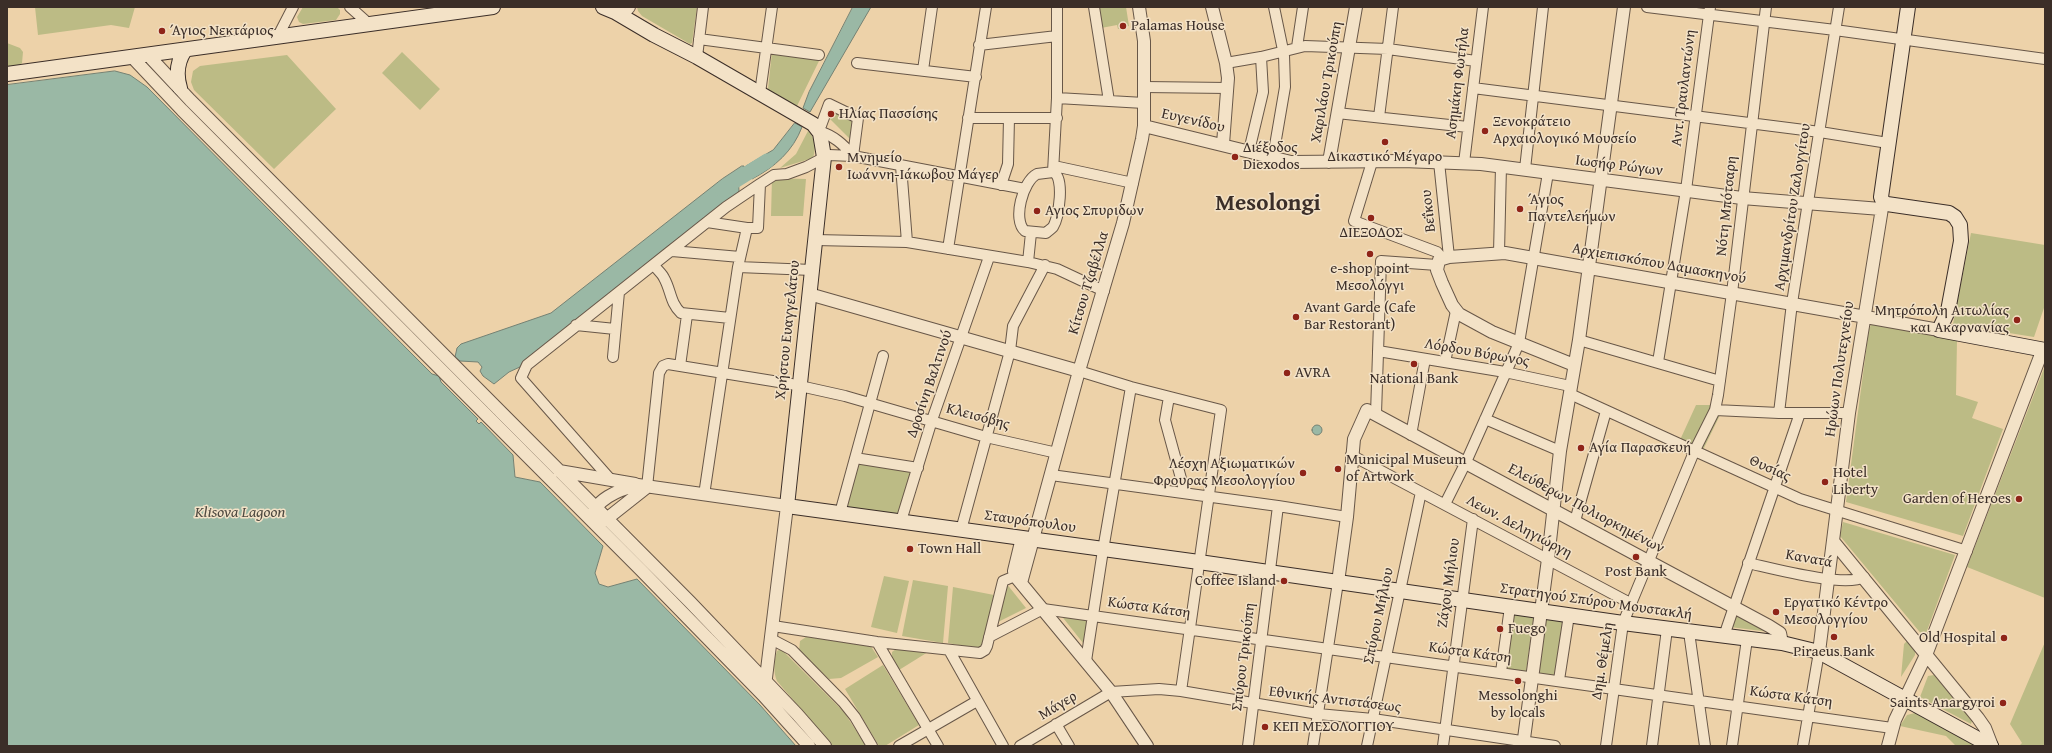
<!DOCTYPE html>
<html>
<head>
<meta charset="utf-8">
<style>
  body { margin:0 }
  #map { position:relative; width:2052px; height:753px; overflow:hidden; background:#edd2a9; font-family:"Gentium Book Plus",serif }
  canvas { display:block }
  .frame { position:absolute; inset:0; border:8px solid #3b2e28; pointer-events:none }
</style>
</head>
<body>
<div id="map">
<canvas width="2052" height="753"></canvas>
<div class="frame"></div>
</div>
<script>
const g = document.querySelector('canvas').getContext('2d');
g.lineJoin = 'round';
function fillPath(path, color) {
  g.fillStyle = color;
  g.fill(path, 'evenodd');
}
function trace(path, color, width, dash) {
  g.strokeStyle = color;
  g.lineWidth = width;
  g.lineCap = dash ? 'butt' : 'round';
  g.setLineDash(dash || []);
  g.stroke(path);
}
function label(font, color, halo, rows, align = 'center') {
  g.font = font + ' "Gentium Book Plus",serif';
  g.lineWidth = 3;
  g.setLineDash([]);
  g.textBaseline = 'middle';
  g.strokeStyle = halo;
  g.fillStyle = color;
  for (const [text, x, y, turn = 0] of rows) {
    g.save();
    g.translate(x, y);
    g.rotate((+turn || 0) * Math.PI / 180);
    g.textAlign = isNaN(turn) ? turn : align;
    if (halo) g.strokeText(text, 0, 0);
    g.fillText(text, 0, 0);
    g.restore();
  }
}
fillPath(new Path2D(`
  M35 7H135L129 28 111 25 38 35Z
  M303 7H337L340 10V14L336 20 303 24 299 22 297 17Z
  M637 7H697L692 43 690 44 642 16 638 11Z
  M1098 7H1126L1129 26 1118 29 1117 25 1101 28Z
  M7 43 20 48 23 52 22 63 18 67 7 68Z
  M402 52 440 89 420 110 382 73Z
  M772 52 820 59 797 106 768 89Z
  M287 55 336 109 274 169 194 90 191 82 193 71 200 66Z
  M830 109 855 121 852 141 827 116Z
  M808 131C816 138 816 149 813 158L780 168 796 154Z
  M772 178 806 179 803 216H771Z
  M1971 233 2045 245V305L2034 337 1953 324Z
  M1874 324 1957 340 1956 395 1978 402 1972 418 2003 429 1963 536 1846 502 1869 329 1871 325Z
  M2045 366V598L1967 567Z
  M1696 405H1710L1722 411 1703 450 1680 440Z
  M855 458 918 468 901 521 840 513Z
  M1843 522 1955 555 1925 636H1923L1840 536Z
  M884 576 909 581 897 633 871 627Z
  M913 580 948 586 943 643 902 636Z
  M1006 583 1026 608 996 623Z
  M953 587 994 595 985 650 948 643Z
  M1513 611 1534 613 1526 672 1505 669Z
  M1735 612 1770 632 1730 627Z
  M1060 614 1088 617 1085 642 1083 643Z
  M1545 615 1563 618 1556 677 1537 674Z
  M806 637 870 645 878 657 841 678 829 679 799 651 800 641Z
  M1907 641 1915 650V655L1901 677 1904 644Z
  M2045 642V746H2019L2022 743 2010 724Z
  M781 649 844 712 866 746H832L777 681C773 672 774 660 777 651Z
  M896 649 928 652 899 670 892 658V652Z
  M883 665 919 725 885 746H879L845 689Z
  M1934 675 1972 721 1971 724 1920 697 1928 676Z
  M1915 713H1920L1976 746H1956L1946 736 1900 726 1907 715Z`), '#bcbb85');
const water = new Path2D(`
  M853 7H871L810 112 803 108 809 92Z
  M115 71 130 75 147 87 412 354 432 374 439 376 441 382 478 419 476 421 479 424 481 422 513 455 515 477 540 482 603 546 595 573 599 584 608 587 637 579 760 705 796 746H7V85Z
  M795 123 802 127C793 151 775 167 752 179L751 176 745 177V181L741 183 739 176 750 173 746 166 773 150Z
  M742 166H744L745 171 738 174 739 191 735 196 664 249 522 366 509 372 494 384 483 376 480 371 482 367 478 362 460 361 455 357 457 348 461 344 551 313 722 179Z
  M1312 430a5 5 0 1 1 10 0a5 5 0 1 1-10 0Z`);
fillPath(water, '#9ab8a5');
trace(water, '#748173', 1);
trace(new Path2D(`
  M722 189 767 161`), '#9ab8a5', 15);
const minor = new Path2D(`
  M350 7 369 24
  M1094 7 1109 101
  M1647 7 1835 30 2045 59
  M277 38 293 7
  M699 39 819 55
  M979 45 1057 36
  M1297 47 1303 7
  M697 57 703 7
  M857 63 976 77
  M1226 63 1261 57 1305 46 1388 49 1476 61
  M923 70 932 7
  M1144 87 1228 88
  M1473 88 1820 132 1888 143
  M760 93 772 7
  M1057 98 1144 103
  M829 104 858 118 853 156C843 144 834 136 819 131Z
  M1337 113 1468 127
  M1379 117 1393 7
  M968 118H1057
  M1249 151 1263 92 1261 57
  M1273 157 1285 87 1284 55 1274 7
  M1372 162 1354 221 1437 252 1442 258
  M1439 162 1449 257
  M1464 163 1483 7
  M901 166 907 242
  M1054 166 1133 183
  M1525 169 1543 7
  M1053 172C1065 177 1059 217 1053 227 1051 229 1048 231 1046 233L1025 231C1012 220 1023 181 1037 174Z
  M1053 172 1057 98V7
  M1001 185 1008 164 1009 118
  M707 222 747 228
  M815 240 907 242 1028 262 1057 269 1104 291
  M948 249 986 7
  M672 251 740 257
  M1499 253 1501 166
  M1028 262 1031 233
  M654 265C657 270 662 273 664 278 671 290 670 303 681 313L730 318
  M738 267 747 228H758L760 184
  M576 325 615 329
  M1579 340 1720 381
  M1378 351 1505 372 1570 386
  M613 357 619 292
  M1445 362 1456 311
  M1658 362 1686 190 1710 7
  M680 366 687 315
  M1079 371 1131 387 1221 410 1181 691
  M1570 394 1800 499 1967 551
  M1169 397 1165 420 1185 493
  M1715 410 1779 413H1849
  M1779 413 1792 303 1839 7
  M1376 414 1381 261 1437 265
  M1485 419 1560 451
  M1411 435 1425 359
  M1351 455 1630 603
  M855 458 918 468
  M1051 475 1278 506 1347 517
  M611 480 521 378 527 365 726 207 760 184 774 175 787 174 806 167 829 155 853 156 1025 189
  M647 487 659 373 663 366 668 364 791 384 845 396 986 437 1057 453
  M704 495 738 267 812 270
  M1445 504 1466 462 1519 343 1548 173
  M840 513 883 356
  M901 521 932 420 989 257
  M1575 521 1606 411
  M961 530 1010 351 1013 326 1045 265
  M1748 563C1771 568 1845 588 1864 577
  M773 626 877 642 980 653 985 650 987 646 1003 581 1015 576
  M1689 632 1705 746
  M1724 636 1800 413
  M989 637 1043 609 1892 728
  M771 639 792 650 843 702 855 717 872 746
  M877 642 938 746
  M949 650 1003 746
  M1086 661 1103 550 1131 387
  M1501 672 1510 607
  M1559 680 1569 615
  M1056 724 1069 746
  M899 746 977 701
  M1020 746 1111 692 1159 689 1181 691 1318 714 1373 719 1555 746
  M1248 746 1278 506
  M1313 746 1338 582
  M1367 746 1421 492
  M1443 746 1473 519
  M1606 746 1623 623 1694 452 1715 410 1718 395 1732 293 1766 7
  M1652 746 1667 629
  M1732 746 1747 639
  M1803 746 1819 652`);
const tertiary = new Path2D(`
  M1212 7 1226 63 1228 78 1223 144
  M622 15 629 7
  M148 55 190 100 690 602 797 714 825 746
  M132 57 182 110 641 570 763 695 809 746
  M1144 126 1291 162 1403 161 1481 164 1742 198 1881 209
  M1329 162 1356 7
  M809 294 1079 371
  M1574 365 1492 332 1459 314 1452 305 1442 283 1437 270 1439 260 1449 257 1505 253 1939 330
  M559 471 635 484
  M647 487 604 521 593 522C590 500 621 489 638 485L787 506 765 686
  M1022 538 1014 571 1015 576 1111 692 1147 746
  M1833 541 1978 718 1985 728 1992 746
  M1338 582 1347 517 1354 439 1367 410 1769 626 1780 633 1782 643
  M1021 583 1079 371 1123 223 1142 139 1144 126V41L1139 7
  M1819 652 1849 413 1883 202
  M1523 746 1548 559 1560 451 1579 340 1624 7
  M1888 746 1895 720 1926 655 2043 349`);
const secondary = new Path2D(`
  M603 7 615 12 654 35 697 57 813 124 820 133 824 157 787 506 1199 562 1623 623 1782 643 1819 652 1991 746
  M1908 7 1881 197 1883 202 1887 204 1949 213 1955 217 1960 225 1961 241 1948 311 1939 330
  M7 74 493 7
  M180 88C176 75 177 62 185 50
  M1939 330 2045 350`);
trace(minor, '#685748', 12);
trace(tertiary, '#685748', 14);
trace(secondary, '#3b2e28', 16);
trace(minor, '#f3e2c7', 10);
trace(tertiary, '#f3e2c7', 12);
trace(secondary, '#f3e2c7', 14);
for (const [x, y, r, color] of [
  [1123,26,4,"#8f2418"],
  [162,31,4,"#8f2418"],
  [831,114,4,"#8f2418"],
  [1485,131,4,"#8f2418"],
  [1385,142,4,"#8f2418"],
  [1235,157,4,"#8f2418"],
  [839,167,4,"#8f2418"],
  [1520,209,4,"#8f2418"],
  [1037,211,4,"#8f2418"],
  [1371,218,4,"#8f2418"],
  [1370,254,4,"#8f2418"],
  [1296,317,4,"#8f2418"],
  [2017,320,4,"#8f2418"],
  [1414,364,4,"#8f2418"],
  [1287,373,4,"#8f2418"],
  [1581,448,4,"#8f2418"],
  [1338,469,4,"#8f2418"],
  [1303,473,4,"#8f2418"],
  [1825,482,4,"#8f2418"],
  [2019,499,4,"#8f2418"],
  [910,549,4,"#8f2418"],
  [1636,557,4,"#8f2418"],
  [1284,581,4,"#8f2418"],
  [1776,612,4,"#8f2418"],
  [1500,629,4,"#8f2418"],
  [1834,637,4,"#8f2418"],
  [2004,638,4,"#8f2418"],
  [1518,681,4,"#8f2418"],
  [2003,703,4,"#8f2418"],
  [1265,727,4,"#8f2418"]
]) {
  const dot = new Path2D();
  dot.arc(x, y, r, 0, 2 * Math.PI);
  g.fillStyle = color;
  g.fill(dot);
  trace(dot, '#f3e2c7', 1.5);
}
label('15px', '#3b2e28', '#f3e2c7', [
  ["Palamas House",1131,26],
  ["Άγιος Νεκτάριος",170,31],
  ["Ηλίας Πασσίσης",839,114],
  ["Ξενοκράτειο",1493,122],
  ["Αρχαιολογικό Μουσείο",1493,139],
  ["Διέξοδος",1243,148],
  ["Diexodos",1243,165],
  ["Δικαστικό Μέγαρο",1385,157,"center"],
  ["Μνημείο",847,158],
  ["Ιωάννη-Ιάκωβου Μάγερ",847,175],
  ["Άγιος",1528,200],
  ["Παντελεήμων",1528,217],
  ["Αγιος Σπυριδων",1045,211],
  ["ΔΙΕΞΟΔΟΣ",1371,233,"center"],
  ["e-shop point",1370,269,"center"],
  ["Μεσολόγγι",1370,286,"center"],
  ["Avant Garde (Cafe",1304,308],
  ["Bar Restorant)",1304,325],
  ["Μητρόπολη Αιτωλίας",2009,311,"right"],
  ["και Ακαρνανίας",2009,328,"right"],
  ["AVRA",1295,373],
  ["National Bank",1414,379,"center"],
  ["Αγία Παρασκευή",1589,448],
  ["Municipal Museum",1346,460],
  ["of Artwork",1346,477],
  ["Λέσχη Αξιωματικών",1295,464,"right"],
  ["Φρουρας Μεσολογγίου",1295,481,"right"],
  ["Hotel",1833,473],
  ["Liberty",1833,490],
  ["Garden of Heroes",2011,499,"right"],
  ["Town Hall",918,549],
  ["Post Bank",1636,572,"center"],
  ["Coffee Island",1276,581,"right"],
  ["Eργατικό Κέντρο",1784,603],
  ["Μεσολογγίου",1784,620],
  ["Fuego",1508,629],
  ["Old Hospital",1996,638,"right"],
  ["Piraeus Bank",1834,652,"center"],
  ["Messolonghi",1518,696,"center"],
  ["by locals",1518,713,"center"],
  ["Saints Anargyroi",1995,703,"right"],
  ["ΚΕΠ ΜΕΣΟΛΟΓΓΙΟΥ",1273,727]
], 'left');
label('15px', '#3b2e28', '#f3e2c7', [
  ["Χαριλάου Τρικούπη",1327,82,-80],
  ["Ασημάκη Φωτήλα",1458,83,-83],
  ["Αντ. Τραυλαντώνη",1684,88,-83],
  ["Ευγενίδου",1193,121,13],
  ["Ιωσήφ Ρώγων",1619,166,7],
  ["Νότη Μπότσαρη",1727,206,-84],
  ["Αρχιμανδρίτου Ζαλογγίτου",1793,207,-81],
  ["Βεΐκου",1429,211,-96],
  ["Αρχιεπισκόπου Δαμασκηνού",1659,264,10],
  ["Κίτσου Τζαβέλλα",1089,283,-73],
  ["Χρήστου Ευαγγελάτου",788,330,-84],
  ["Λόρδου Βύρωνος",1477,353,10],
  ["Ηρώων Πολυτεχνείου",1840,369,-82],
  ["Δροσίνη Βαλτινού",930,384,-71],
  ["Κλεισόβης",978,417,15],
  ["Θυσίας",1770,469,24],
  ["Ελεύθερων Πολιορκημένων",1586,509,28],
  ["Σταυρόπουλου",1030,522,8],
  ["Λεων. Δεληγιώργη",1519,527,28],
  ["Κανατά",1809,559,10],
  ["Ζάχου Μήλιου",1449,583,-82],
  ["Στρατηγού Σπύρου Μουστακλή",1596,602,8],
  ["Κώστα Κάτση",1149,608,8],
  ["Σπύρου Μήλιου",1379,616,-78],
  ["Κώστα Κάτση",1470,653,8],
  ["Σπύρου Τρικούπη",1244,657,-83],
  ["Δημ. Θέμελη",1603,661,-81],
  ["Κώστα Κάτση",1791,697,8],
  ["Εθνικής Αντιστάσεως",1335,700,7],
  ["Μάγερ",1058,706,-31]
]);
label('italic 16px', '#4e4a41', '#f3e2c7', [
  ["Klisova Lagoon",240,513]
]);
label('bold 23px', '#3b2e28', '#f3e2c7', [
  ["Mesolongi",1268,204]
]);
</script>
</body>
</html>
